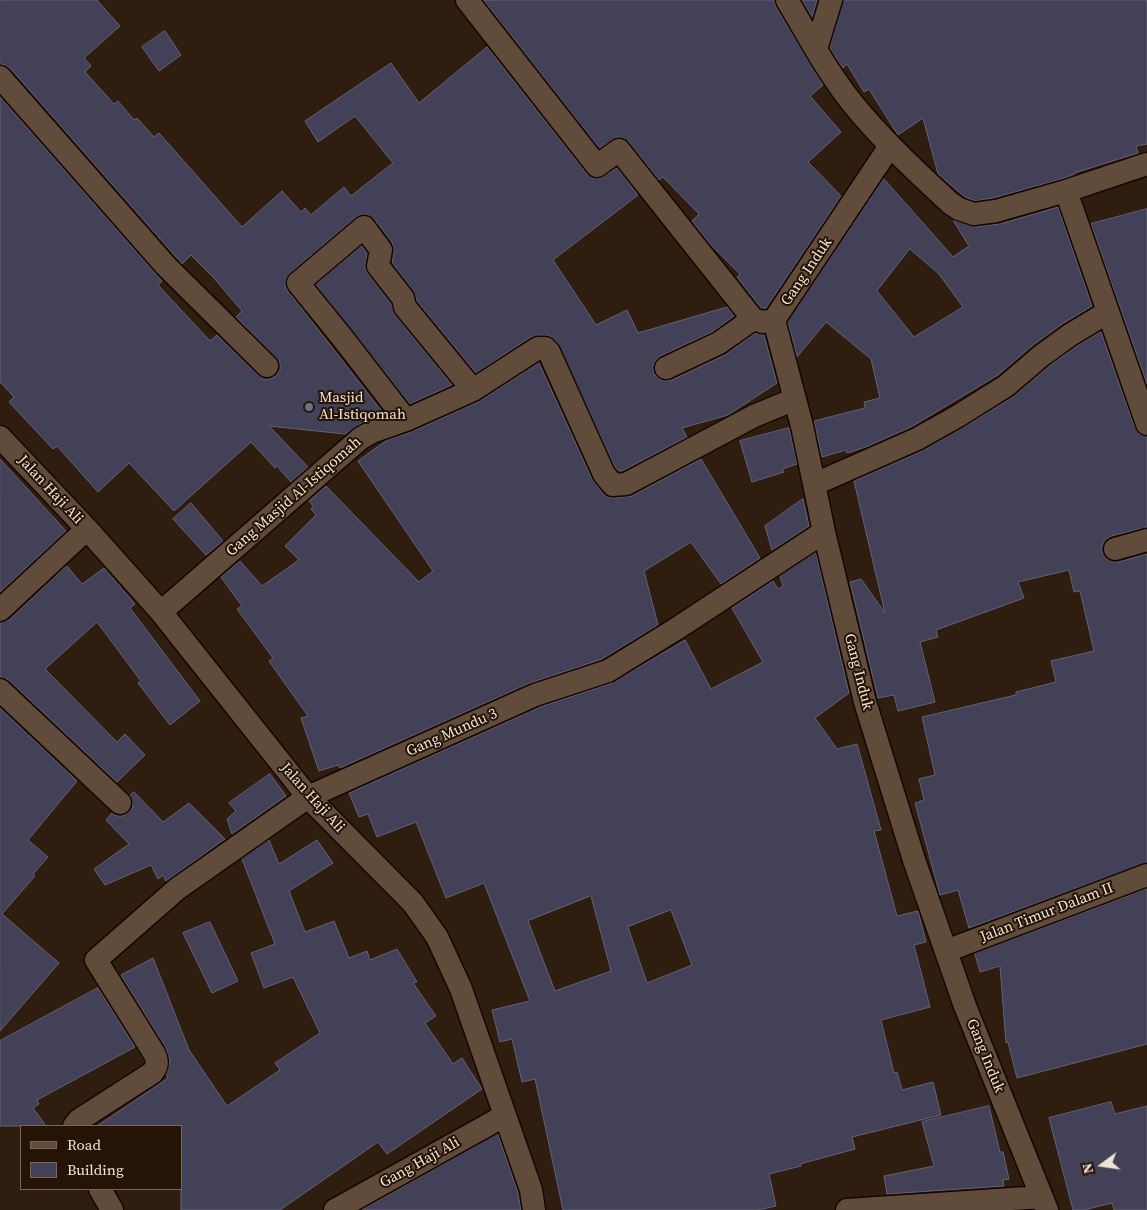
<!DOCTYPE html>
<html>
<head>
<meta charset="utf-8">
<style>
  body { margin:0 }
  #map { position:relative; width:1147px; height:1210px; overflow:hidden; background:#2f1e0f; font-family:"Source Serif 4",serif }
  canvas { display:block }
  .legend { position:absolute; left:20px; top:1125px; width:162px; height:65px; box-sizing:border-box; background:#251406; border:1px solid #76675a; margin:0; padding:6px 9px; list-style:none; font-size:15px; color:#efe3d9 }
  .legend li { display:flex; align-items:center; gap:10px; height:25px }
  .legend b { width:25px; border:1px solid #76675a }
  .north { position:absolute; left:1077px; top:1140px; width:50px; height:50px; -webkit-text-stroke:4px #251406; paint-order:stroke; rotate:256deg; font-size:14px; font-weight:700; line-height:20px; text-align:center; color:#efe3d9 }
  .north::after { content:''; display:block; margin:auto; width:18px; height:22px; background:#efe3d9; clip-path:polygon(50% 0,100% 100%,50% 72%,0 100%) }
</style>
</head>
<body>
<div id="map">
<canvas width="1147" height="1210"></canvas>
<ul class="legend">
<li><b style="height:6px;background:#614c3c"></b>Road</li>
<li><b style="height:14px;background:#434157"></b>Building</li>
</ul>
<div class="north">N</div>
</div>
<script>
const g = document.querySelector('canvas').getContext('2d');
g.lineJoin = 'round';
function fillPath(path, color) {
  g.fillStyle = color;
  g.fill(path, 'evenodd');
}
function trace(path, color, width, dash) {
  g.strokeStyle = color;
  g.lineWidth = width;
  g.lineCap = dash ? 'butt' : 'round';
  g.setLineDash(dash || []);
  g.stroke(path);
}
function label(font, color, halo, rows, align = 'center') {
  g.font = font + ' "Source Serif 4",serif';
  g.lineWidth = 4;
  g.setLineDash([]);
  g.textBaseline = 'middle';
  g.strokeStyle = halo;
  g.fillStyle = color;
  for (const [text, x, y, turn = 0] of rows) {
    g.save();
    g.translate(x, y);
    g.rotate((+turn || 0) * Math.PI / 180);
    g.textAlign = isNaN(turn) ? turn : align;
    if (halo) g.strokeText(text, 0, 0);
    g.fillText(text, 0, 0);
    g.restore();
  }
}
const building = new Path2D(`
  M0 0H97L120 26 84 58 91 66 85 72 114 104 118 101 134 120 137 118 154 137 159 133 242 227 282 191 301 212 305 208 311 215 344 187 351 196 393 163 355 116 318 142 305 121 391 63 419 103 487 47 587 174 592 178 599 179 617 168 638 195 553 260 596 325 627 310 638 333 727 307 734 316 712 332 660 356 655 361 653 366 654 374 659 379 664 381 672 380 725 355 755 333 764 335 777 383 728 415 682 428 687 437 622 471H619L615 467 558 343 550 336 538 335 531 337 476 373 417 301 413 290 392 263 394 252 392 242 374 219 368 215 362 214 356 217 290 273 286 278 285 285 288 291 384 414 366 420 345 434 269 426 308 467 291 482 277 466 275 468 251 442 174 511 129 463 98 492 57 446 53 449 9 402 14 397 0 382V97L162 281 158 285 210 341 217 335 258 375 263 379H270L276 376 280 370V363L276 357 236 317 242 311 213 277 191 255 182 264 176 257 10 68 5 65 0 64Z
  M484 0H774L776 7 823 85 810 96 841 132 808 162 841 196 766 308H761L737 277 740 274 711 245 692 221 699 214 663 177 659 180 629 142 624 138 617 137 600 148Z
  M802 0H817L812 17 806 7Z
  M844 0H1147V144L1136 146 1138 153 1074 173 1075 174 1065 178 993 198 975 201 965 197 938 174 923 118 898 135 869 89 864 92 847 64 843 68 830 48Z
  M165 31 181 55 159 71 142 47Z
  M884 179 953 257 969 246 953 220 976 227 1000 224 1058 207 1092 306 1062 324 1033 345 998 375 911 427 866 447 847 453 846 450 822 457 814 421 865 408 864 402 880 398 871 359 826 322 797 357 788 322ZM910 249 939 274 963 307 914 337 877 291Z
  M1147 209V384L1091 224Z
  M362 246 367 253 365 269 368 274 391 304 395 315 452 385 410 404 316 285Z
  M1101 332 1135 428 1139 434 1147 437V527L1111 536 1105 540 1102 546V552L1106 558 1112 562H1119L1147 554V862L969 928 958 890 940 895 915 803 924 800 919 779 935 775 922 717 1016 695V692L1056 682 1051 661 1094 651 1080 591 1074 592 1069 570 1018 582 1024 598 936 630 938 637 920 642 935 702 898 711 894 695 878 698 850 582 861 579 885 613 854 481 922 451 964 427 1013 397 1049 366 1077 346Z
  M539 363 592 479 603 494 607 497 614 498 632 496 701 459 760 558 721 584 691 542 644 571 658 625 602 659 530 683 340 768 338 765 319 771 301 718 308 716 269 661 273 658 237 609 242 606 221 577 240 561 262 586 299 560 285 546 316 515 311 509 313 506 309 501 326 486 419 582 433 571 358 461 387 440 411 432 480 401Z
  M789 428 797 464 782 469 784 472 752 482 740 441Z
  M0 459 66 531 0 592Z
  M803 499 809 526 772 550 765 526Z
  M191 503 223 541 206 555 173 519Z
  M816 553 849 693 815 718 837 749 857 744 881 830 874 831 897 916 918 911 926 942 914 945 930 1007 881 1020 894 1073 897 1072 902 1090 933 1082 941 1115 852 1137 855 1149 800 1164 801 1166 769 1174 776 1206 758 1210H563L535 1079 522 1082 512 1039 500 1042 492 1010 530 1001 484 883 446 898 416 822 377 837 368 814 359 817 349 793 540 707 612 683 685 640 711 689 763 662 732 608 773 581 778 589 783 586 780 576ZM591 896 611 971 555 991 528 921ZM671 910 692 965 647 983 628 927Z
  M67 566 82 584 104 568 135 604 130 608 200 701 170 725 138 683 141 681 97 622 45 669 117 742 125 734 145 755 117 782 9 680 0 677V623L9 620Z
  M0 708 77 781 28 840 48 857 33 874 35 876 2 914 59 963 0 1031Z
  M270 774 286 796 232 834 227 819 236 811 229 803Z
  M134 792 163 822 189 803 225 839 166 881 163 875 158 879 151 865 105 885 94 869 129 844 106 820 112 813 117 816H123L129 812 133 806 130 796Z
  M269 840 279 864 317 840 333 863 289 891 305 932 334 921 349 958 367 951 370 960 397 949 417 982 413 983 436 1016 425 1023 453 1064 462 1058 482 1089 387 1154 378 1142 280 1210H181V1126H97L168 1078 166 1075 170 1061 166 1048 121 975 153 958 189 1050 227 1106 280 1070 275 1063 320 1033 293 977 264 988 251 953 275 944 242 859Z
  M1147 889V1044L1017 1078 1008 1042 1006 1043 1000 966 980 972 975 954Z
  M210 922 238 981 212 993 183 933Z
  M98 988 135 1047 37 1100 39 1104 33 1108 46 1126H0V1041Z
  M1111 1102 1115 1114 1147 1106V1210H1114L1112 1203 1084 1210H1073L1049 1118Z
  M989 1106 1000 1152H1003L1009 1179 1003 1180 1004 1186 887 1194 884 1176 934 1166 922 1122Z
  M498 1134 518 1193 521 1210H362Z`);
fillPath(building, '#434157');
trace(building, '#63627a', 1);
const street = new Path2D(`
  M467 0 597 166 619 150 753 319 763 322 774 320
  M787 0C808 35 827 72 853 104 882 140 916 171 950 203L959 209 974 214 996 211 1066 191 1147 164
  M816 49 831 0
  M0 77 166 266 267 366
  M890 146 774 320 802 426 824 532 865 702 914 860 965 1006 1047 1210
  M1066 191 1147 424
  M666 368 719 343 753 319
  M406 420 341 336 298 283 364 227 381 250 378 266 403 298 405 307 473 390
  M0 437 87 529 161 612 308 797 413 903 437 937 461 989 531 1190 534 1210
  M815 484 917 439 958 416 1006 386 1041 356 1070 335 1108 312
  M1115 549 1147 540
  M0 610 87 529
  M161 612 361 438 372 432 406 420 473 390 538 348H545L549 352 604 474 613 485 626 484 754 416 795 399
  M0 690 120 803
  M946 951 1147 875
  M74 1126 79 1120 152 1073C158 1066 158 1061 154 1053L96 960 177 889 308 797 535 695 608 671 676 629 824 532
  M100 1189 112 1210
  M335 1210 504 1116
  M847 1210 1042 1197`);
trace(street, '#170700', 25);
trace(street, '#614c3c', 22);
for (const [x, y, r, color] of [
  [309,407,5,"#6b7280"]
]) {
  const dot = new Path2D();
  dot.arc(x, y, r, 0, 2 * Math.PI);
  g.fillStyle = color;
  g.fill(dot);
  trace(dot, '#251406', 2);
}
label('15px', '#efe3d9', '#251406', [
  ["Gang Induk",807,272,-56],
  ["Jalan Haji Ali",50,490,47],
  ["Gang Masjid Al-Istiqomah",294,497,-41],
  ["Gang Induk",858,672,76],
  ["Gang Mundu 3",452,733,-24],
  ["Jalan Haji Ali",312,798,48],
  ["Jalan Timur Dalam II",1047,913,-21],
  ["Gang Induk",985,1056,68],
  ["Gang Haji Ali",420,1163,-29]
]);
label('15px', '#efe3d9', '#251406', [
  ["Masjid",319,398],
  ["Al-Istiqomah",319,415]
], 'left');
</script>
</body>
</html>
